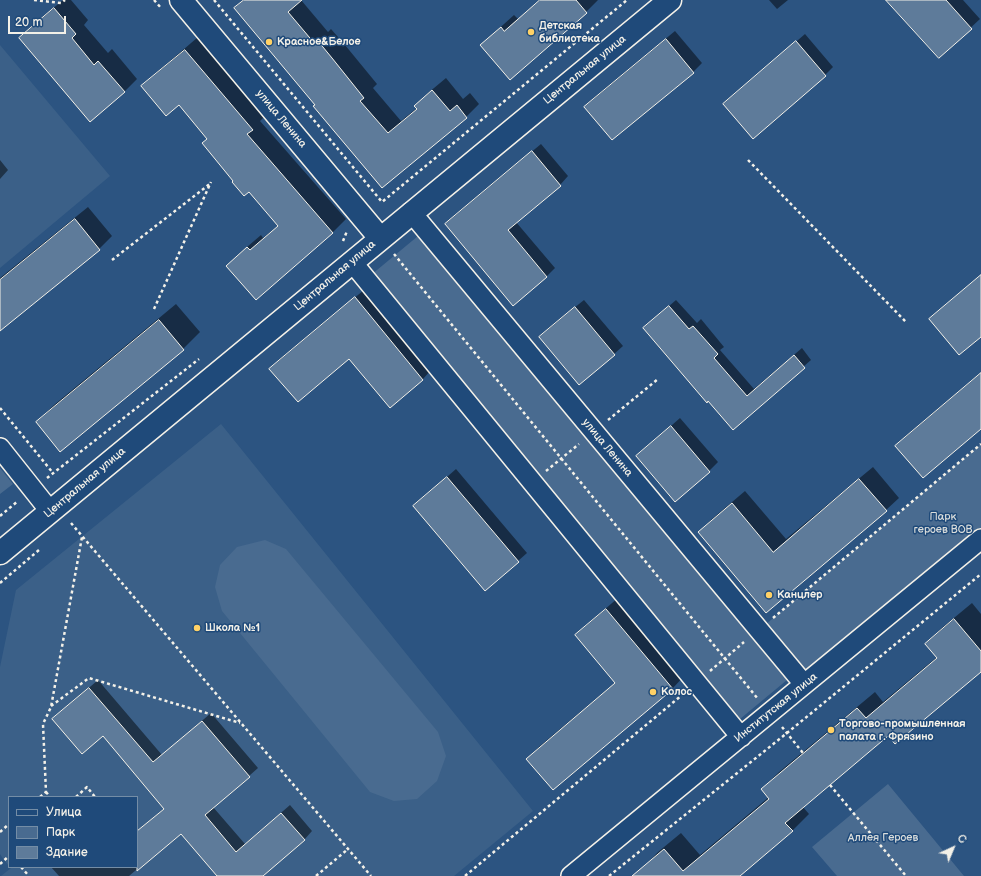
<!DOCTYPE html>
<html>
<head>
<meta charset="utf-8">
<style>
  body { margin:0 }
  #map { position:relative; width:981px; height:876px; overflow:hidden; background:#2c5481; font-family:"Balsamiq Sans",sans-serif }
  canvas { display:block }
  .legend { position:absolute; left:8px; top:796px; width:130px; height:72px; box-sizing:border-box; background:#1f4a7a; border:1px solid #748da6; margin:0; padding:5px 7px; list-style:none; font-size:12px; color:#f4f1e8 }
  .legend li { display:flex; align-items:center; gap:8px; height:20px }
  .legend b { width:20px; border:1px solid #748da6 }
  .north { position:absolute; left:933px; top:828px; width:40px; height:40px; -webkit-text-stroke:3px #1f4a7a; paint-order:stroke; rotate:44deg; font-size:11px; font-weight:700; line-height:16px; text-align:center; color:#f4f1e8 }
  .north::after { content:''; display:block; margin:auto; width:14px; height:18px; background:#f4f1e8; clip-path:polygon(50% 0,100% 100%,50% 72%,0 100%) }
  .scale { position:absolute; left:8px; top:16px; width:58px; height:18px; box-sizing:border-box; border:2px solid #f4f1e8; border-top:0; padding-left:5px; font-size:12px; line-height:14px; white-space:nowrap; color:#f4f1e8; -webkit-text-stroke:3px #1f4a7a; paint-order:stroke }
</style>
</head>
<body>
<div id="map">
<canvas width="981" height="876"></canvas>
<ul class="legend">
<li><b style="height:5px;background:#1f4a7a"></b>Улица</li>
<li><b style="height:11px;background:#496b90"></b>Парк</li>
<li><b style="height:11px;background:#5e7b9a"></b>Здание</li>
</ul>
<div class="north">С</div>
<div class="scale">20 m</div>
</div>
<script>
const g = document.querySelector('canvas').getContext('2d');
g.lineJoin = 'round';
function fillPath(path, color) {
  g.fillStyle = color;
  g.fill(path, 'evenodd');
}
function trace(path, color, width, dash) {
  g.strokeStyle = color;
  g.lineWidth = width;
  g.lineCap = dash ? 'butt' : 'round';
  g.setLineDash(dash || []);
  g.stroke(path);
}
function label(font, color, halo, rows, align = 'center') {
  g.font = font + ' "Balsamiq Sans",sans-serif';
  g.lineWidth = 3;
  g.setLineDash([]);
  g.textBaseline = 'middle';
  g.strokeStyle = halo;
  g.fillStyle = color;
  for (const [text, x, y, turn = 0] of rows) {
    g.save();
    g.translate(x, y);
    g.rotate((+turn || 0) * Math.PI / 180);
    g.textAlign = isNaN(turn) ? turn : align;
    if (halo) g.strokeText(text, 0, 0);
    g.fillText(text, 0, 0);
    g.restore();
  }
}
fillPath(new Path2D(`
  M0 45 110 176 0 268Z
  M221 424 533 811 454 876H1L11 868 10 867H137V797H9V866L4 860 0 854V667L16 590Z`), '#3b6088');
fillPath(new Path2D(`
  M418 236 787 680 740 719 371 275Z
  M981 444V539L804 684 759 630Z
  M0 468 13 484 0 494Z
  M265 540 286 549 438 732 446 756 437 781 417 799 394 801 370 792 222 611 215 587 220 565 237 547Z
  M888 784 964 876H837L812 847Z`), '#496b90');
fillPath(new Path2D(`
  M63 0H71L88 20 84 25 108 53 112 49 137 79 124 92 20 38 33 25Z
  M244 0H301L328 32 331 29 345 45 377 84 373 88 401 121 417 108 415 106 428 93 446 78 463 99 470 93 479 104 466 117 383 187 316 104 235 8Z
  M540 0H598L586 12 481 45 494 33 514 15 518 19Z
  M769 0H788L777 9Z
  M888 0H963L980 19 939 57Z
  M675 31 702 63 693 72 612 139 585 107 594 98Z
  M805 34 833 67 825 75 724 104 733 96Z
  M198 37 265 116 260 121 346 219 333 232 256 299 227 266 240 253 261 235 263 238 279 225 179 104 143 86 155 74Z
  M541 144 568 176 560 185 516 222 555 268 547 276 513 304 446 224 454 216Z
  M0 160 8 170 0 179Z
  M88 207 112 236 99 249 0 330V278Z
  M364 290 431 370 423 379 390 406 349 358 271 369 279 360Z
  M584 300 623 346 614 354 541 337 549 328Z
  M676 300 697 323 701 319 724 347 720 350 754 389 802 348 811 360 733 428 644 328Z
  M176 304 200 332 183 349 37 422 54 405Z
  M981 373V428L897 446 905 437Z
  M680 418 718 462 709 471 675 500 637 456 646 448Z
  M873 467 899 498 886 510 766 611 699 532 712 519 745 491 786 539Z
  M456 469 527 553 518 561 414 506 423 498Z
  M619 597 685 675 673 688 553 789 527 759 540 746 616 682 576 635 589 623Z
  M972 603 981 614V671L889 735 803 807 809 814 792 831 738 876H647L642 869 658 852 681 833 700 855 769 797 762 789 779 772 875 692 883 702 937 657 926 644 943 627Z
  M98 680 162 755 211 713 258 768 249 776 213 807 245 844 290 805 312 831 304 840 261 876H218L181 832 129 876H59L51 867H137V831L165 808 103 735 62 711Z`), '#0007');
const building = new Path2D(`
  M244 0H302L288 12 315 44 318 41 332 58 364 98 360 101 388 133 417 109 414 106 432 90 450 111 457 105 467 118 382 188 313 106 315 105 234 8Z
  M540 0H576L587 13 510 80 480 45 501 27 504 31Z
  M886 0H946L972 29 939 58Z
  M54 8 76 34 72 38 94 65 98 61 125 92 90 122 19 38Z
  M666 39 694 73 612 140 584 107Z
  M796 41 826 76 753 139 723 104Z
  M185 50 253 130 247 134 333 233 256 300 226 266 247 247 250 250 278 226 249 192 244 196 232 182 233 181 202 143 207 139 179 105 166 116 141 86Z
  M532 151 561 186 508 230 547 277 513 306 445 224Z
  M75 219 100 250 0 331V280Z
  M981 275V337L959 355 929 319Z
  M355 297 423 380 390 408 349 359 298 402 269 369Z
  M669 306 689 329 693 326 718 354 714 358 747 396 794 355 805 368 733 430 708 401 707 403 643 328Z
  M575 307 615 355 579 385 539 337Z
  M159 320 184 350 60 452 36 422Z
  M981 373V429L923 478 895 446Z
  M671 426 710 472 675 502 636 456Z
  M447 477 519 562 485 591 413 506Z
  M859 479 887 511 766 613 698 532 732 503 773 552Z
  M606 609 673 689 553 790 526 759 615 683 575 635Z
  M954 619 981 651V672L895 744 888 736 785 823 793 831 740 876H632L664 849 683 871 769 799 761 789 857 708 866 718 937 658 925 644Z
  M89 688 153 762 202 721 250 777 205 815 236 852 281 813 305 840 263 876H217L181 834 137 871V831L164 809 103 736 82 754 52 719Z`);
fillPath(building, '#5e7b9a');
trace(building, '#f4f1e8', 1);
const street = new Path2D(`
  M411 212 804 684
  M352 262 741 737
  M0 448 50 511
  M571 876 981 539`);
const secondary = new Path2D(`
  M181 0 380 238
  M0 553C223 368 446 183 670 0`);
trace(street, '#f4f1e8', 22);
trace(secondary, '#f4f1e8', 25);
trace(new Path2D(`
  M34 0 61 3 65 0
  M154 0 162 9
  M214 0 382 202 627 0
  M748 160 906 322
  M343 241 347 231
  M394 254 758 699
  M112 260 211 183
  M154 309 211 182
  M0 408 53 473
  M608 420 658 379
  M546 471 579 444
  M47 478 199 359
  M0 516 18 501
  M71 523 371 876
  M0 583 39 550
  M773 618 981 444
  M710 671 744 642
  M51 706 89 678 240 723
  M782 727 803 753
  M830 785 906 876
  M46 792 50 797
  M40 797 46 792 43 724 51 707 82 537
  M76 797 87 787 95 797
  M0 832 9 824
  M0 864 9 856
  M21 867 29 876
  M316 876 348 849
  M465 876 682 695
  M609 876 787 733 981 574`), '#f4f1e8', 2.5, [3, 3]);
trace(street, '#1f4a7a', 19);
trace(secondary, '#1f4a7a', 22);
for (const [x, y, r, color] of [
  [531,32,4,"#ffd166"],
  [269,42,4,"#ffd166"],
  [769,595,4,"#ffd166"],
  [197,628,4,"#ffd166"],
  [653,692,4,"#ffd166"],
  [831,730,4,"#ffd166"]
]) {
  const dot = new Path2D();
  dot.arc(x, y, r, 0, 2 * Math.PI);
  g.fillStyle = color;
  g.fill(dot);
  trace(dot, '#1f4a7a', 1.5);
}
label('bold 11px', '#f4f1e8', '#1f4a7a', [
  ["Детская",539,26],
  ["библиотека",539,39],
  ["Красное&Белое",277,42],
  ["Канцлер",777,595],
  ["Школа №1",205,628],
  ["Колос",661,692],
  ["Торгово-промышленная",839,724],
  ["палата г. Фрязино",839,737]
], 'left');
label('11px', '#f4f1e8', '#1f4a7a', [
  ["Центральная улица",585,70,-39],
  ["улица Ленина",281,119,50],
  ["Центральная улица",335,276,-40],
  ["улица Ленина",607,448,50],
  ["Центральная улица",85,483,-40],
  ["Институтская улица",776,708,-39]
]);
label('11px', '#dadddb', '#1f4a7a', [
  ["Парк",943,517],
  ["героев ВОВ",943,530],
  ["Аллея Героев",883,838]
]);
</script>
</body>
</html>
